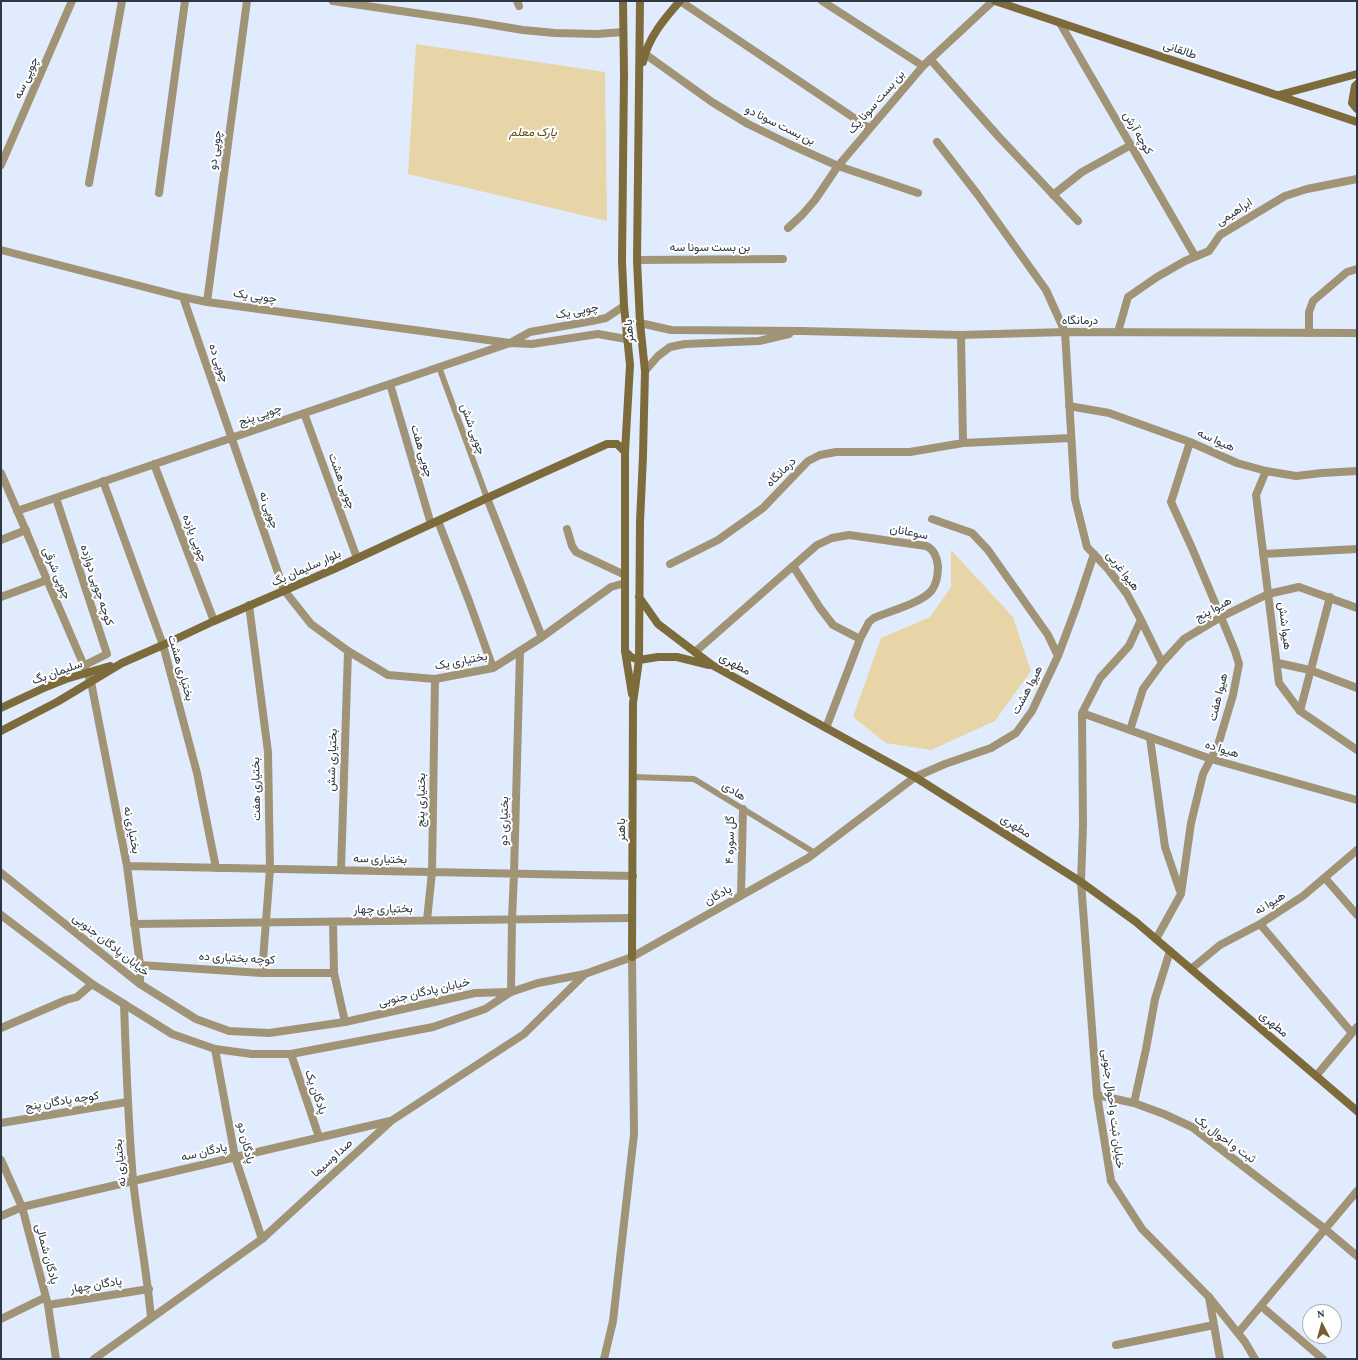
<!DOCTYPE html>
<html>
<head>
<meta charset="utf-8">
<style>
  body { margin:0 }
  #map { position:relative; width:1358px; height:1360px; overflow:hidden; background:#e0ecfd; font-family:"Crimson Pro",serif }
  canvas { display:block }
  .frame { position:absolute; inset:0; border:2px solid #2f3742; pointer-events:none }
  .north { position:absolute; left:1302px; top:1304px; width:40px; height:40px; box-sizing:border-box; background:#fff; border:1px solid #acafb3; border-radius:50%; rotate:354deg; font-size:11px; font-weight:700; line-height:16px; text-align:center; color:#2f3742 }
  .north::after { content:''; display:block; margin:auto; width:14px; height:18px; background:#735f2e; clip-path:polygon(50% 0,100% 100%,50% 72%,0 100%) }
</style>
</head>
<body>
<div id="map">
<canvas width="1358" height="1360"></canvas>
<div class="frame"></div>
<div class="north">N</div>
</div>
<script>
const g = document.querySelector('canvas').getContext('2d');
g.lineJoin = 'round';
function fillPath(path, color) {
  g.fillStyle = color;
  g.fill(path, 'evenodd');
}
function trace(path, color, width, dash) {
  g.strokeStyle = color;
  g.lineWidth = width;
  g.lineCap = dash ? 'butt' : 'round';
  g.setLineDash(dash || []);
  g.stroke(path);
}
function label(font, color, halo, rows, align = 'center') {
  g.font = font + ' "Crimson Pro",Vazirmatn,serif';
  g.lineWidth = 4;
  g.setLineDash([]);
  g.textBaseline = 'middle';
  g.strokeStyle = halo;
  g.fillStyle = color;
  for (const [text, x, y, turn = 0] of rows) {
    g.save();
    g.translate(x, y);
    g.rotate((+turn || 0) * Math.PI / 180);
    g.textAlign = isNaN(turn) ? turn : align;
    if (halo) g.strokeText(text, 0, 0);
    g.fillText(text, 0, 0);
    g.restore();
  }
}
fillPath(new Path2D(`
  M416 44 605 72 607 221 408 174Z
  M951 550 1013 617 1031 671 995 721 931 750 886 743 853 717 881 638 930 617 951 587Z`), '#e8d5a7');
trace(new Path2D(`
  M439 367 487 498
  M633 777 694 779 815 853`), '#a19476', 6);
trace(new Path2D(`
  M333 1 469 21 523 30 555 33 597 34 623 32
  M517 1 519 6
  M680 1 869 128
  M822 1 923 66
  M1060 23 1195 256
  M645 54 712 102 748 124 789 144 838 166 918 193
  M930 59 998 136 1078 221
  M937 142 978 195 1046 290 1065 332 1075 499 1087 547 1108 569 1127 594 1141 620 1129 646 1100 678 1082 713 1083 825 1081 882
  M1 165 72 1
  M89 183 122 1
  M159 193 185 1
  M1053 195 1082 172 1131 145
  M788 228 802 215 815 200 838 166 923 66 993 1
  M1 250 183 297 207 302 510 343 532 344 598 334 626 339
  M637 260 783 259
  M183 297 284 590 311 624 348 651 388 675 435 679 493 668 542 637 611 587 625 583
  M207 302 247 1
  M1118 332 1128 297 1157 277 1185 261 1209 251 1220 235 1285 196 1307 189 1357 179
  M1309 333V312L1313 301 1347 272 1357 269
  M961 335 963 443
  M390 384 431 524
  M1069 406 1109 413 1190 442 1237 463 1266 471 1296 476 1322 473 1357 471
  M304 413 357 558
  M154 464 214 621
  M1266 471 1256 495 1279 683 1300 711 1357 750
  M103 481 163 645 197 773 216 868
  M56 498 107 654 83 666
  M487 498 542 637
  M17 511 510 343 530 332 592 321 606 318 624 306
  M932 519 972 533 988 550 1048 635 1058 656
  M438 521 469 601 493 668
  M567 529 572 546 576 552 625 575
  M1 540 26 530
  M1263 554 1357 549
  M670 564 718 540 763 508 808 461 820 455 836 452H910L963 443 1071 438
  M793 566 820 608 833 625 860 639
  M1 597 47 580
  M249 605 268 752 270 869 262 973
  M1141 620 1162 663
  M695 652 817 545 832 538 849 535 926 546C934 549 937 558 938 566 938 574 937 583 932 590 922 603 890 611 874 618L869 622 860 639 826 728
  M1278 663 1310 670 1357 688
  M91 682 127 866 140 965V984
  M1300 711 1330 597
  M1082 713 1211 759 1357 800
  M1130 730 1143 689 1162 663 1184 639 1221 617 1268 594 1299 587 1357 608
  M1150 738 1165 847 1180 891
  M915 777 945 764 991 748 1016 733 1032 711 1058 656 1077 605 1094 554
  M127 866 633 876
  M341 870 348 651
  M1325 878 1357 915
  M741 895 743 809
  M427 920 432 872 435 679
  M333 922 334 973 345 1022
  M134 924 632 918
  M1260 924 1352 1033
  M1156 939 1181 894 1191 823 1203 774 1218 745 1233 695 1239 664 1235 651 1221 617 1192 548 1171 502 1190 442
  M140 965 262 973H334
  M1191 969 1220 945 1260 924 1303 896 1357 850
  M511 992 512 919 514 874 520 651
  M124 1004C126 1063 128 1121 133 1180 138 1226 147 1272 151 1318
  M1 1028 66 1000 77 997 92 984
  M215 1049 235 1157 262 1239
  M291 1054 319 1137
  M1316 1076 1357 1027
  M1097 1095 1134 1103 1164 1114 1192 1127 1325 1229 1357 1256
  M1134 1103 1146 1049 1155 999 1170 951
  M1 1123 127 1102
  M1 1160 22 1207 48 1305 56 1359
  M1 1216 22 1207 390 1121
  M1209 1297 1220 1359
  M48 1305 149 1289
  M1261 1306 1323 1359
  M1 1319 46 1297
  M1238 1333 1357 1191
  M1116 1345 1214 1325
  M94 1359 262 1239 391 1121 524 1034 585 974
  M604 1359 613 1321 634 1134 632 957`), '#a19476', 8);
trace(new Path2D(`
  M640 323 671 330 802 331 961 335 1065 332 1357 333
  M645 371 658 356 670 347 685 344 759 341 789 334
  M1 473 91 682
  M1 873 140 984 196 1019 229 1031 269 1033 345 1022 475 993 510 992
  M1081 882 1097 1095 1111 1181 1142 1229 1209 1297 1245 1342 1255 1359
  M1 915 92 984 172 1034 215 1049 252 1054H291L433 1027 485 1009 511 992 538 983 585 974 632 957 808 858 915 777`), '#a19476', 8);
trace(new Path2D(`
  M623 1 624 75 622 261 624 306 630 365 625 452V651L632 694
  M995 1 1357 122
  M643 62C648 38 664 19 680 1
  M1357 84 1355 86 1352 103 1357 109
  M1279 95 1357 74
  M639 597 658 624 712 665 915 777 1081 882 1136 922 1357 1111
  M625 651 631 657 639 660 658 657H677L709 665
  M1 708 46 687 66 679 110 666
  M1 731 57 702 122 663 163 645 214 621 334 569 487 498 607 444H617L625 452
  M632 957 633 703 639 660 640 522 643 456 645 371 640 323 637 260 640 1`), '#7e6b3c', 8);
label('12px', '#2f3742', '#fff', [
  ["طالقانی",1180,50,19],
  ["چوپی سه",26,78,-66],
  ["بن بست سونا یک",876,102,-49],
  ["بن بست سونا دو",780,125,26],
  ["کوچه آرش",1138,133,60],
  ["چوپی دو",215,150,-82],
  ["ابراهیمی",1234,212,-33],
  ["بن بست سونا سه",710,247],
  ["چوپی یک",255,296,8],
  ["چوپی یک",577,311,-11],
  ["درمانگاه",1080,320],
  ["باهنر",629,331,-95],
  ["چوپی ده",219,363,71],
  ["چوپی پنج",260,415,-19],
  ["چوپی شش",473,429,70],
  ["هیوا سه",1216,440,24],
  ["چوپی هفت",422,451,74],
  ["درمانگاه",781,472,-45],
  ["چوپی هشت",342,481,70],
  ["چوپی نه",269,510,71],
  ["سوعانان",909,532,11],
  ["چوپی یازده",195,538,69],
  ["بلوار سلیمان بگ",306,568,-24],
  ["هیوا غربی",1123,571,52],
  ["چوپی شرقی",57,573,67],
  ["کوچه چوپی دوازده",97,585,72],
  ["هیوا پنج",1213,609,-29],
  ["هیوا شش",1285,626,83],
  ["بختیاری یک",461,661,-11],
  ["مطهری",735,664,29],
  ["بختیاری هشت",181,668,74],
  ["سلیمان بگ",57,672,-20],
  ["هیوا هشت",1027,690,-62],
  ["هیوا هفت",1218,697,-76],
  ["هیوا ده",1222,749,17],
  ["بختیاری شش",332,760,-88],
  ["بختیاری هفت",256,789,-91],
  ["هادی",734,791,32],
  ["بختیاری پنج",421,800,-89],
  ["بختیاری دو",504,821,-89],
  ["مطهری",1016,826,32],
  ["بختیاری نه",132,830,79],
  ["باهنر",621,830,-90],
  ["گل سوره ۴",730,840,-89],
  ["بختیاری سه",380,859,1],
  ["پادگان",718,895,-29],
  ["هیوا نه",1270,903,-32],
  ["بختیاری چهار",383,909,-1],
  ["خیابان پادگان جنوبی",111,945,38],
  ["کوچه بختیاری ده",237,958,3],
  ["خیابان پادگان جنوبی",424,992,-13],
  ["مطهری",1274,1024,40],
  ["پادگان یک",316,1092,71],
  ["کوچه پادگان پنج",62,1101,-9],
  ["خیابان ثبت و احوال جنوبی",1113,1109,83],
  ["ثبت و احوال یک",1225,1139,36],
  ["پادگان دو",246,1143,77],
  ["پادگان سه",204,1152,-13],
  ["صدا وسیما",332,1158,-42],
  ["بختیاری نه",120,1163,-95],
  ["پادگان شمالی",47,1254,75],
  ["پادگان چهار",96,1285,-9]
]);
label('italic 12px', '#5c4709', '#fff', [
  ["پارک معلم",533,132]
]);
</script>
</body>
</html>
